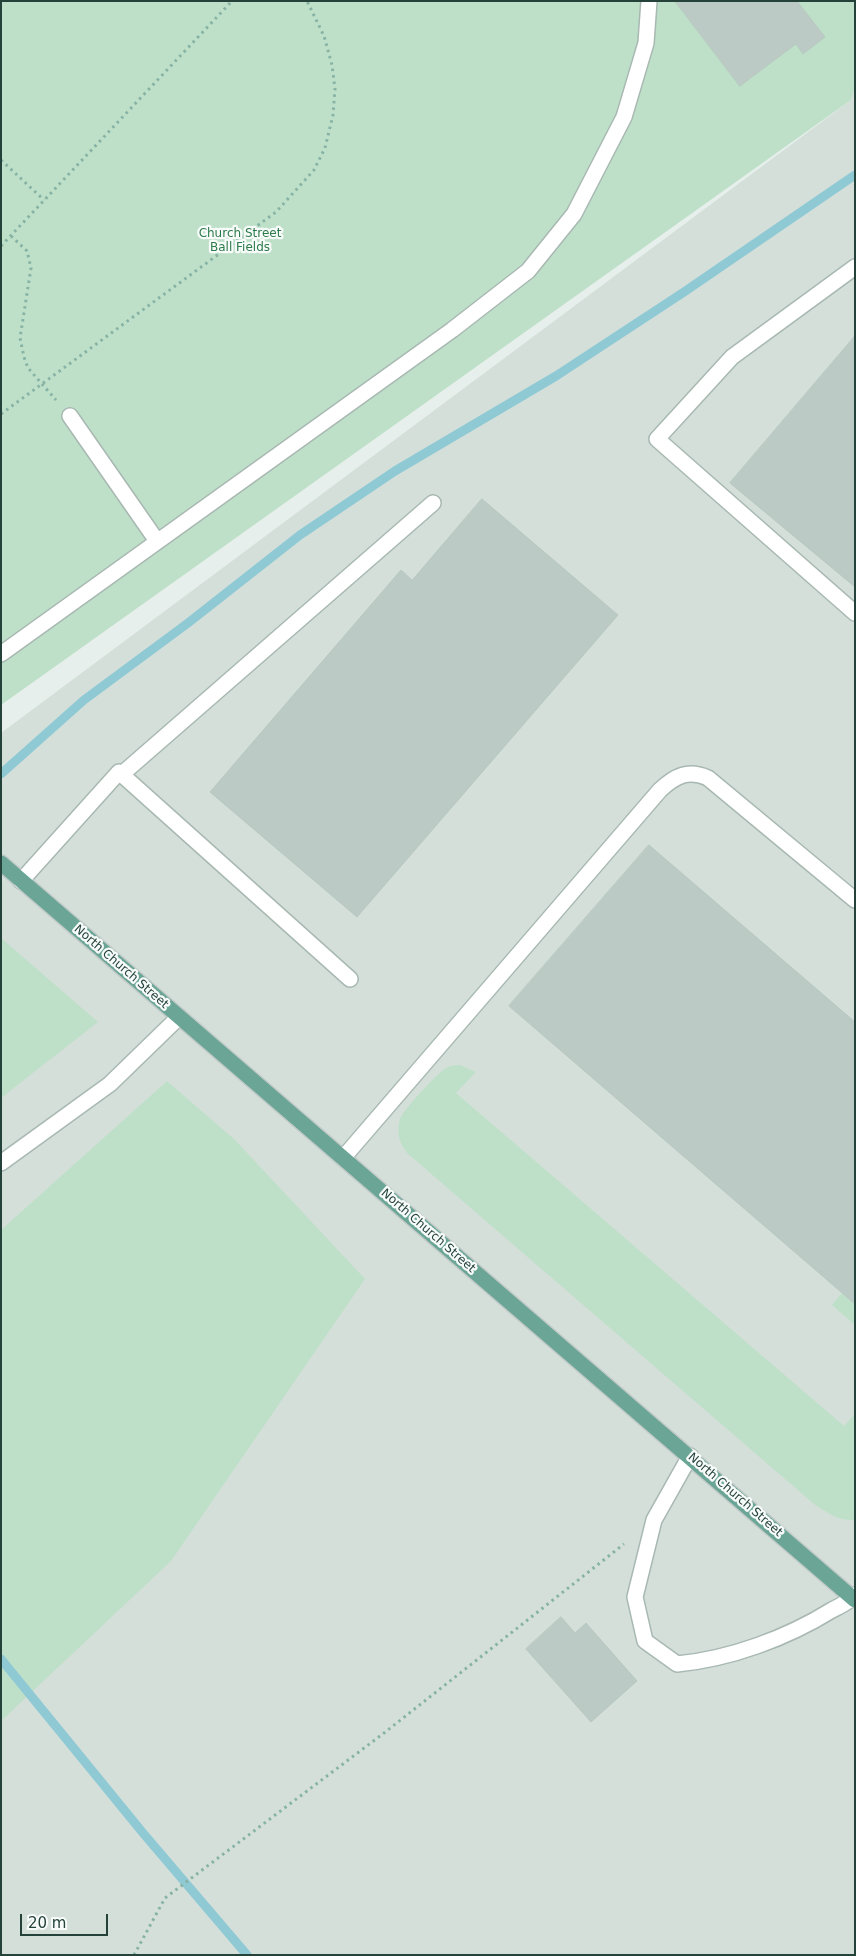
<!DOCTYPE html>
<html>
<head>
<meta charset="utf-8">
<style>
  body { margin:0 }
  #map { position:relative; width:856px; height:1956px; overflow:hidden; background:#e6efeb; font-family:"DejaVu Sans",sans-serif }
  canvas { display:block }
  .frame { position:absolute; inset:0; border:2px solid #24423a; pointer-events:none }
  .scale { position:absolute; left:20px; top:1914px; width:88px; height:22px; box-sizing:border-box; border:2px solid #24423a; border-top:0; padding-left:6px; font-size:15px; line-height:18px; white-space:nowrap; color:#24423a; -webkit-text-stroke:4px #f7fbf9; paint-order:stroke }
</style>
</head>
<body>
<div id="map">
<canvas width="856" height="1956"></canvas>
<div class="frame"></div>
<div class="scale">20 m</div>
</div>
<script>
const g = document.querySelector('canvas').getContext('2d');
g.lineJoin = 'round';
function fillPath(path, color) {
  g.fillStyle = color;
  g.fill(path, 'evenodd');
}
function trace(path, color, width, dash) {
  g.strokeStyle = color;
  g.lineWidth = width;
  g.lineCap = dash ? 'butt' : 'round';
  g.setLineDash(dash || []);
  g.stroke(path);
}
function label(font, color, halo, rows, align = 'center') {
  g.font = font + ' "DejaVu Sans",sans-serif';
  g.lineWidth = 4.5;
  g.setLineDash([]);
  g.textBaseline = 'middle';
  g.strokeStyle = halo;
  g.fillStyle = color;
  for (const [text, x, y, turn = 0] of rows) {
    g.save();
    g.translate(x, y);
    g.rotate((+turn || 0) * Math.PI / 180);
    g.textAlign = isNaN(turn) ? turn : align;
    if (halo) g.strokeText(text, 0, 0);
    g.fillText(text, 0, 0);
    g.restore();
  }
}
fillPath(new Path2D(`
  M855 87V1955H1V733L851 100Z`), '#d4dfda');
fillPath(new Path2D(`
  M1 1H855V87L851 100 1 705Z
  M1 938 98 1022 1 1098Z
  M460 1065 476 1072 456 1093 844 1426 855 1414V1520C839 1521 827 1513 814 1504L407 1153C399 1142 396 1132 400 1119 403 1110 440 1070 448 1067 452 1065 457 1065 460 1065Z
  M167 1081 235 1140 365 1279 171 1561 1 1721V1230Z
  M842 1293 855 1304V1325L832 1305Z`), '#bfe0c8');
trace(new Path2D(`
  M1 774 84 700 188 623 300 535 395 471 556 376 684 292 855 175
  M1 1659 143 1833 247 1955`), '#8ec9d4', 9);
const building = new Path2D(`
  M675 1H797L825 37 803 54 796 44 740 86Z
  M855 336V587L730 483Z
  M482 499 618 615 357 917 210 792 401 570 412 580Z
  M649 845 855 1022V1304L509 1006Z
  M561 1617 575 1633 586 1623 637 1681 591 1722 526 1649Z`);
fillPath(building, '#bbcac4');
trace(building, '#b8c9c2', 1);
const minor = new Path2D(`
  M855 267 732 357 657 439 855 613
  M70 416 157 541
  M1 654 452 330 528 271 574 214 624 117 646 43 649 1
  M122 774 433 503
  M21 881 119 772 350 979
  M343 1158 660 790C675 776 688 769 708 778L855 900
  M1 1163 110 1084 179 1017
  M690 1456 654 1520 635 1597 645 1641 677 1664C730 1659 787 1638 832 1610 840 1606 849 1602 855 1595`);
const major = new Path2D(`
  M1 863 855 1600`);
trace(minor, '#a8b8b2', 18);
trace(major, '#c2cac8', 18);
trace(new Path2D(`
  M1 160 44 200
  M11 236 27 251 31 268 20 338 24 357 28 368 56 400
  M1 246 232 1
  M1 414 276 212 314 170 325 148 333 115 335 89 332 65 324 36 307 1
  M134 1955 165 1898 384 1733 624 1544`), '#86b3a5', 3, [2.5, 4]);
trace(minor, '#fff', 15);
trace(major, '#6aa596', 15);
label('12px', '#2d7a4b', '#f7fbf9', [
  ["Church Street",240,234],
  ["Ball Fields",240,248]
]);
label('12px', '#24423a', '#f7fbf9', [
  ["North Church Street",121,967,41],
  ["North Church Street",428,1231,41],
  ["North Church Street",735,1495,41]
]);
</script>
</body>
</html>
